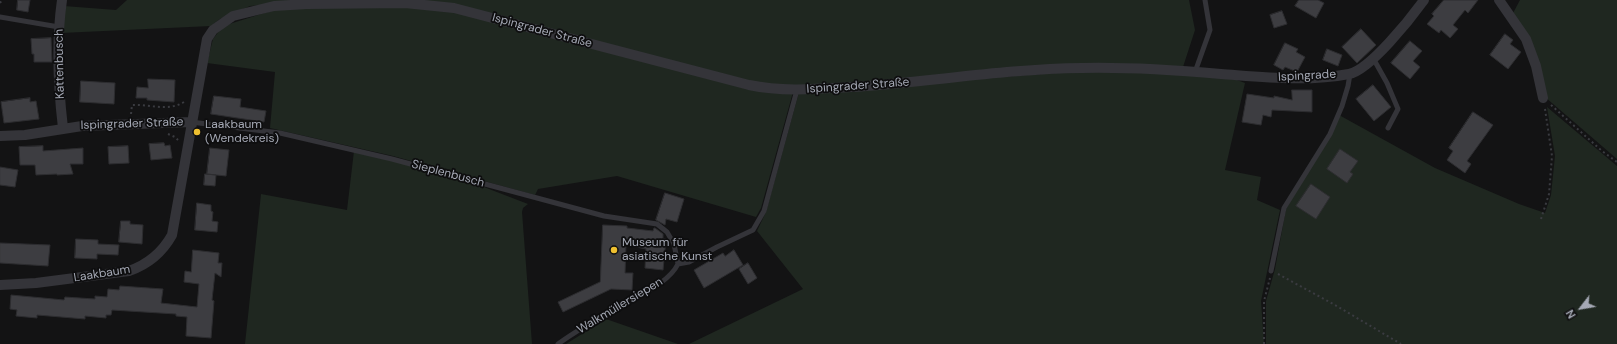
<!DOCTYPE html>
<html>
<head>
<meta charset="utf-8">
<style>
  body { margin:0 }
  #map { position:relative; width:1617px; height:344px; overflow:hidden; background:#131314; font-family:"DM Sans",sans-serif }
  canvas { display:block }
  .north { position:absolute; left:1561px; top:288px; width:40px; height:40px; -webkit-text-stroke:3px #0e0e0f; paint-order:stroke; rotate:239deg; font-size:11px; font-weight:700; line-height:16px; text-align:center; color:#a4a8b4 }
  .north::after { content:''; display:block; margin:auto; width:14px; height:18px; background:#a4a8b4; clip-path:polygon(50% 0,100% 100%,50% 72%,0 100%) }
</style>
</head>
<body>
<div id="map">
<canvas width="1617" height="344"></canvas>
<div class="north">N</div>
</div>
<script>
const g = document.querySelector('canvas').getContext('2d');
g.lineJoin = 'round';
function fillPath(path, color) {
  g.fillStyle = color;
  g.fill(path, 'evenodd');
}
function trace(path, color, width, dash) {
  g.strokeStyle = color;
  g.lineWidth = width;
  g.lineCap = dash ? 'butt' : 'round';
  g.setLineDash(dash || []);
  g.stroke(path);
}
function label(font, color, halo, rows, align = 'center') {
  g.font = font + ' "DM Sans",sans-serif';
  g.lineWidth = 3.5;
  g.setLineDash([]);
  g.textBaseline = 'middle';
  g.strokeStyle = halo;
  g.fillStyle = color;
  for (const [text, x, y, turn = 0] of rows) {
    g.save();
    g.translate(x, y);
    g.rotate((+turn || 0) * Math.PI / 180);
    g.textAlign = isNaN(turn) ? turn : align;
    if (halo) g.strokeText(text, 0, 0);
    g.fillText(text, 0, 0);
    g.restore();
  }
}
fillPath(new Path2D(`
  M127 0H1189L1195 30 1183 67 1167 66 887 83 763 86 456 6 308 1 250 6 220 19 211 26 61 33 64 6 116 10Z
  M1520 0H1617V159L1545 97 1512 15Z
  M307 5 452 9 793 92 761 208 756 217 617 176 538 189 535 195 393 156 270 128 275 72 207 63 213 39 223 26 274 10Z
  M1096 70 1229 77 1245 83 1225 170 1261 177 1257 200 1280 210 1261 301 1264 344H689L803 289 757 231 766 212 799 92Z
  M1547 107 1617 166V344H1266V301L1275 269 1286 209 1339 115 1435 168 1519 204 1545 213 1551 195 1555 156Z
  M354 151 463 179 528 204 523 208 522 212 532 344H245L261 194 347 210Z
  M606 319 678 344H566Z`), '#1f2720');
const building = new Path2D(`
  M18 0H30L28 12 17 10Z
  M1299 0H1318L1324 3 1316 18 1295 6Z
  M1444 0H1478L1468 13 1465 10 1453 25 1458 29 1450 38 1441 30 1439 33 1427 24 1434 16 1432 14Z
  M1282 11 1287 24 1274 28 1270 15Z
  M1361 29 1376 45 1357 63 1342 47Z
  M1505 34 1513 40 1510 44 1521 52 1508 69 1490 55Z
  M51 38 52 62H34V54H32L31 39Z
  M1410 41 1422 51 1413 61 1420 67 1410 79 1391 63Z
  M1285 43 1298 49 1296 52 1305 57 1297 72 1285 67 1283 70 1274 65Z
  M1327 49 1342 55 1338 66 1323 60Z
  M148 79 175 80 174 102 147 100V98H136L137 87 148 88Z
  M81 81 115 83 114 104 80 102Z
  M1373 85 1391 107 1374 121 1356 99Z
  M1292 90H1312V112L1272 110 1271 117 1263 115 1261 125 1242 122 1247 94 1274 98V96L1292 100Z
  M214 96 241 99 240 107 266 111 264 122 211 114Z
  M30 98V102L36 101 39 119 4 123 1 102Z
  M1473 112 1493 125 1467 161 1471 164 1465 173 1447 160 1453 151 1449 148Z
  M164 143 165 146 170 145 172 158 151 160 149 144Z
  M43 146V151L83 148V164H70L73 174 57 175V174L36 175 35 165H20L19 147Z
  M128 146 129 163 109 164 108 147Z
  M210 148 229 150 226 176 207 174Z
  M1340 149 1358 161 1350 172 1353 174 1347 183 1327 169Z
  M0 167 18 170 15 187 0 185Z
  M205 174 216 175 215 186 204 185Z
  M1311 184 1330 197 1316 219 1296 206Z
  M665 193 684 199 677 222 666 219 665 225 656 220Z
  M197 203 211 205V211L213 212 212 221 218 222 217 232 195 230Z
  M121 221H130V224L143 225 142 244 119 242Z
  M603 225 627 226V228L653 231 654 228H655L663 234V239H666L663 270 645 268 646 249 626 245 625 273H633L632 290 611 289 563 312 558 302 600 282Z
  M76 239 98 240V244L119 245 118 255 97 254V259L75 258Z
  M0 243 50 245 48 266 0 263Z
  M193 250 219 253 218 263H222L221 277 215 273 212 300 214 301 211 338 186 336 187 317 176 316V314L112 310 111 315H106V318L85 316V319L37 315V318L16 316 17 310 10 309 11 295 64 300 65 297 95 299V296L107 297 108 289 119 290 120 286 163 289 161 303 197 307 199 284 184 282 185 271 191 272Z
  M734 250 743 265 704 288 694 270 723 253 725 256Z
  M748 263 757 278 748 284 739 269Z`);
fillPath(building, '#3d3d41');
trace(building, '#2d2d30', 1);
trace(new Path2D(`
  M0 3 2 0
  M1551 105 1602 151 1617 162
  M131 114 132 105C149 104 168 112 184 102
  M168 134 175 137 178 140
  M1541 219 1549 194 1552 156 1545 109
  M1278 274 1335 305 1401 344
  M1264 344V301L1270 278`), '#3a3b40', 2, [2, 3]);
trace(new Path2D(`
  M0 17 59 27
  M1373 58 1387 83 1398 109 1388 128
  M1195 72 1210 30 1205 0
  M191 122 280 133 392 159 604 216 657 224 667 232 674 244 678 264
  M678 264 689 262 717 247 753 230 764 211 797 90
  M1271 271 1284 208 1330 134 1342 106 1348 86 1350 74
  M558 344C578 329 600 318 621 305 640 294 668 284 678 264`), '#343439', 5);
trace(new Path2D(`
  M62 0C56 42 58 86 63 128
  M1499 0 1526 39 1536 66 1543 98
  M0 136 25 135 82 126 191 122
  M0 285 36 283 129 271C149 264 162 253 172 235L207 39 213 30 233 16 274 6 307 4 405 3 454 8 749 85C783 92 817 89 852 87 929 82 1005 69 1082 68 1129 67 1175 70 1221 74 1263 77 1307 82 1349 74 1370 70 1411 18 1424 0`), '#343439', 10);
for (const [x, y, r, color] of [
  [197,132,4,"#efc030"],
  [614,250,4,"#efc030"]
]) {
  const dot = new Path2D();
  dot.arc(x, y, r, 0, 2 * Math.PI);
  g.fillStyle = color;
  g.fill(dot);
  trace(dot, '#0e0e0f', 1.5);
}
label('12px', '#a4a8b4', '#0e0e0f', [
  ["Ispingrader Straße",542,31,15],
  ["Kattenbusch",60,64,-91],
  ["Ispingrade",1307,76,-3],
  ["Ispingrader Straße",858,86,-4],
  ["Ispingrader Straße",132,124,-2],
  ["Sieplenbusch",448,174,15],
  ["Laakbaum",102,274,-9],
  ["Walkmüllersiepen",620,306,-31]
]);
label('12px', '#a4a8b4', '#0e0e0f', [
  ["Laakbaum",205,125],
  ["(Wendekreis)",205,139],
  ["Museum für",622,243],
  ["asiatische Kunst",622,257]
], 'left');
</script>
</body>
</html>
